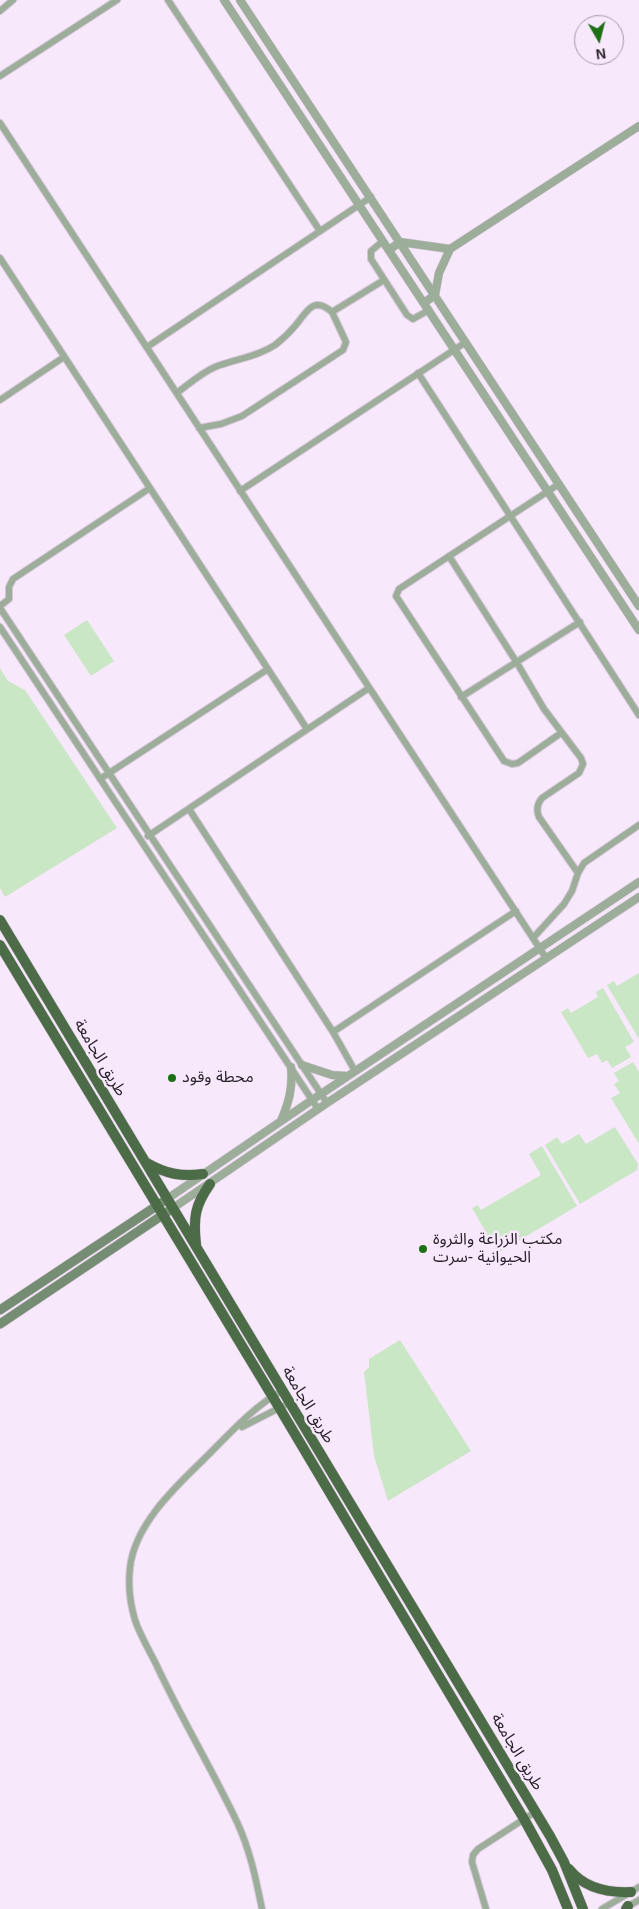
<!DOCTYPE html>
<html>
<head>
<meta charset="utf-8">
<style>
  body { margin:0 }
  #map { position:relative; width:639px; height:1909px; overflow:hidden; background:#f8e8fc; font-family:Helvetica,sans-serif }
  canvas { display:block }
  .north { position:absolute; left:574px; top:15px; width:50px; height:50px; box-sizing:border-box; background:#f8e8fc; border:1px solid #a599a8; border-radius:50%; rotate:172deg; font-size:14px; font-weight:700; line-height:20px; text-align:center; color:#29232a }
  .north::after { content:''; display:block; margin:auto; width:18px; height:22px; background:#1e7017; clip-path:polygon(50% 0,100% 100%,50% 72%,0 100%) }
</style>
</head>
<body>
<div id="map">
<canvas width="639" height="1909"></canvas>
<div class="north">N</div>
</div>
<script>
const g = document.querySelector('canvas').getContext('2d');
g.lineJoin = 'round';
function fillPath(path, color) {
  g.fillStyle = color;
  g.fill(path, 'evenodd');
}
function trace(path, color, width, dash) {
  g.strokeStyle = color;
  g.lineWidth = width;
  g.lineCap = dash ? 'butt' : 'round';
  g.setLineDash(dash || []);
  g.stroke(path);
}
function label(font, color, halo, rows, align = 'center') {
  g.font = font + ' Helvetica,"Noto Sans Arabic",sans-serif';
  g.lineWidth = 5;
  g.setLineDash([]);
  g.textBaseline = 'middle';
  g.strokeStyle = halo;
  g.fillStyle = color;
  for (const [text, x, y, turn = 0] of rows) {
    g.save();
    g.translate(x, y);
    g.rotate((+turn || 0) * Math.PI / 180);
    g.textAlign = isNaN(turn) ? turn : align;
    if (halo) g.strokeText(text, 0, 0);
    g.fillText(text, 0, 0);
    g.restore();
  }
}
fillPath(new Path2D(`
  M87 620 114 661 91 676 64 635Z
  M0 668 8 681 25 690 117 828 5 897 0 888Z
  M639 973V1039L607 985 614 981 617 986Z
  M603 988 634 1042 625 1047 631 1057 612 1068 607 1060 602 1063 597 1054 588 1058 561 1012 568 1008 571 1013 598 997 596 992Z
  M633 1062 639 1072V1144L611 1098 620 1093 614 1084 619 1081 614 1073Z
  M615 1127 638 1164 637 1170 580 1204 545 1145 557 1137 562 1144 579 1134 586 1144Z
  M542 1146 577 1206 498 1253 472 1208 478 1205 481 1210 541 1175 529 1154Z
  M400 1340 471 1451 388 1501 374 1456 364 1372 369 1367V1359Z`), '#c9e6c5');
const minor = new Path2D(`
  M168 0 320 231
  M0 11 13 0
  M0 76 117 0
  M0 123 546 958
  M383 241 371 251V259L407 315 413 319 429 310
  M0 258 307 729
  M147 347 371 197
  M418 373 639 715
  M177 393C189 384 201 373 215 367 235 359 257 357 275 345 283 339 289 333 295 326 307 312 313 295 332 312L384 280
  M0 400 64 357
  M199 428 221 424 242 416 343 350 346 342 332 312
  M559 484 399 589 396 596 504 761 512 764 518 763 561 733
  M240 491 466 342
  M449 556 517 663 544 709 581 758 583 764 579 773 542 798C537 804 536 810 539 817L578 873
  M0 606 9 599V587L13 579 150 488
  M0 608 327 1103
  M0 627 318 1109
  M461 697 580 622
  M100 779 268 669
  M189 809 333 1032 355 1071
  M148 836 369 688
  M533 938 564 904 572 891 578 873 584 863 639 825
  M333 1032 516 911
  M242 1427 289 1403
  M627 1907 639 1900
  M262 1909C256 1879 250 1850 237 1822 212 1769 181 1718 156 1664 149 1650 140 1635 135 1620 130 1603 128 1585 130 1568 134 1527 172 1490 200 1463 224 1440 253 1406 282 1391
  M486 1909 472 1862 473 1855 478 1849 535 1812
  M602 1909 639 1887`);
const tertiary = new Path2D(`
  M224 0 639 630
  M240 0 639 606
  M389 250 400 242 450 249
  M424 303 435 295 439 273 450 249 639 126
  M302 1065 332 1075 347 1076
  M281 1121C289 1102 293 1087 291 1067
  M167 1199 312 1100 639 882
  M173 1208 327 1103 639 897`);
const secondary = new Path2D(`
  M0 1310 167 1199
  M0 1324 173 1208`);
const trunk = new Path2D(`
  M0 920 550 1836 564 1862 583 1909
  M0 945 280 1409 524 1819 552 1870 568 1909
  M147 1163C166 1174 182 1177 203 1174
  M196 1244C193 1218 195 1205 210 1184
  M569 1869C585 1889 608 1893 631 1892
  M626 1909 628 1906`);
trace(minor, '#d3c5d6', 8);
trace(tertiary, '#d3c5d6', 9);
trace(secondary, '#d3c5d6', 10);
trace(trunk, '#d3c5d6', 11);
trace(minor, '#9cad9a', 6);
trace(tertiary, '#9cad9a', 8);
trace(secondary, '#758d72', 9);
trace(trunk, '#4c6c48', 10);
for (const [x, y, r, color] of [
  [172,1078,5,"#1e7017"],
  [423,1249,5,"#1e7017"]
]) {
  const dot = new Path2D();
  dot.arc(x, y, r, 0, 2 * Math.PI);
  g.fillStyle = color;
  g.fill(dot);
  trace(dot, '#f8e8fc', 2);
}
label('16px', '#29232a', '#f8e8fc', [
  ["طريق الجامعة",100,1058,59],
  ["طريق الجامعة",308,1405,59],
  ["طريق الجامعة",517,1752,59]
]);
label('16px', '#29232a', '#f8e8fc', [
  ["محطة وقود",182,1078],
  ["مكتب الزراعة والثروة",433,1240],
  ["الحيوانية -سرت",433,1258]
], 'left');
</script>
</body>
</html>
